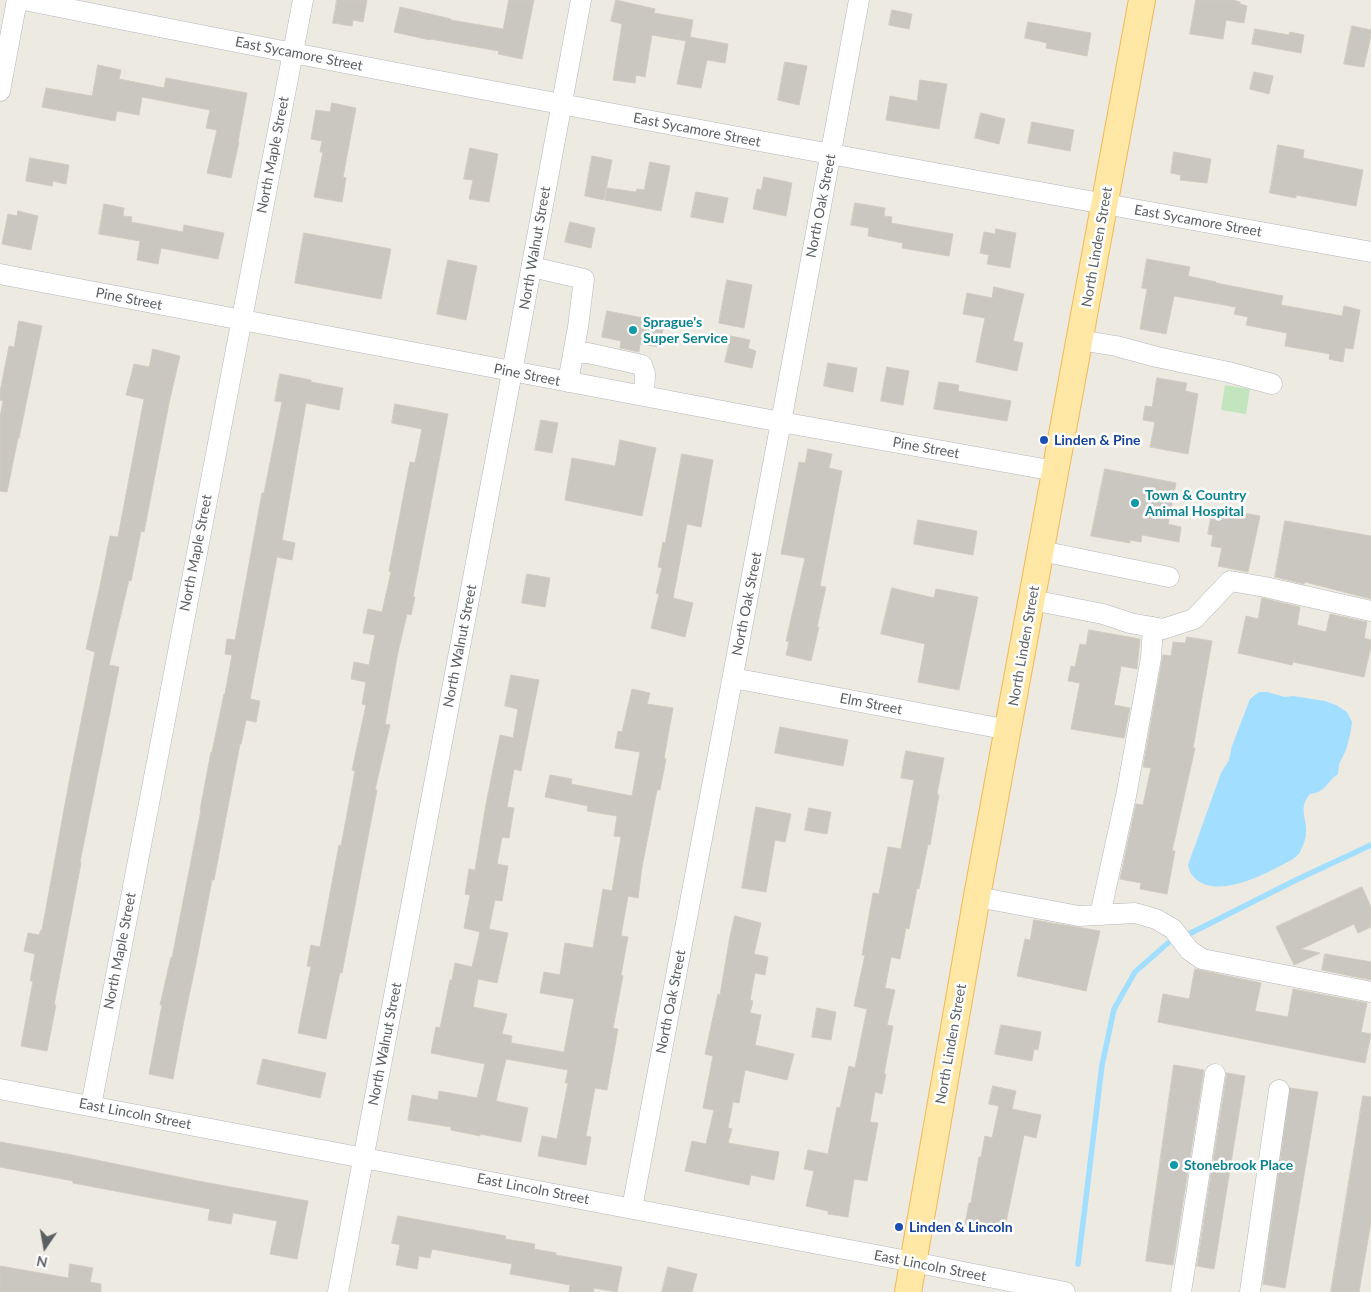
<!DOCTYPE html>
<html>
<head>
<meta charset="utf-8">
<style>
  body { margin:0 }
  #map { position:relative; width:1371px; height:1292px; overflow:hidden; background:#edeae2; font-family:Lato,sans-serif }
  canvas { display:block }
  .north { position:absolute; left:20px; top:1222px; width:50px; height:50px; -webkit-text-stroke:4px #fff; paint-order:stroke; rotate:192deg; font-size:14px; font-weight:700; line-height:20px; text-align:center; color:#5a5f63 }
  .north::after { content:''; display:block; margin:auto; width:18px; height:22px; background:#5a5f63; clip-path:polygon(50% 0,100% 100%,50% 72%,0 100%) }
</style>
</head>
<body>
<div id="map">
<canvas width="1371" height="1292"></canvas>
<div class="north">N</div>
</div>
<script>
const g = document.querySelector('canvas').getContext('2d');
g.lineJoin = 'round';
function fillPath(path, color) {
  g.fillStyle = color;
  g.fill(path, 'evenodd');
}
function trace(path, color, width, dash) {
  g.strokeStyle = color;
  g.lineWidth = width;
  g.lineCap = dash ? 'butt' : 'round';
  g.setLineDash(dash || []);
  g.stroke(path);
}
function label(font, color, halo, rows, align = 'center') {
  g.font = font + ' Lato,sans-serif';
  g.lineWidth = 5;
  g.setLineDash([]);
  g.textBaseline = 'middle';
  g.strokeStyle = halo;
  g.fillStyle = color;
  for (const [text, x, y, turn = 0] of rows) {
    g.save();
    g.translate(x, y);
    g.rotate((+turn || 0) * Math.PI / 180);
    g.textAlign = isNaN(turn) ? turn : align;
    if (halo) g.strokeText(text, 0, 0);
    g.fillText(text, 0, 0);
    g.restore();
  }
}
fillPath(new Path2D(`
  M1225 385 1250 389 1246 414 1221 410Z`), '#c2e5be');
fillPath(new Path2D(`
  M1259 692H1267L1285 697 1293 696 1325 701 1336 705 1347 712 1352 722 1350 735 1346 750 1339 764 1338 774C1326 782 1327 792 1310 794 1297 809 1308 818 1306 834 1306 839 1302 848 1300 852 1296 859 1285 863 1278 867 1257 878 1211 900 1192 875 1190 873 1189 868 1188 865L1221 773 1229 760 1232 746 1250 699Z`), '#a1deff');
trace(new Path2D(`
  M1189 934 1296 880 1371 845
  M1078 1264 1102 1065 1114 1009 1135 972 1168 943`), '#a1deff', 5.5);
const building = new Path2D(`
  M337 0H367L363 22 353 20 352 26 333 23Z
  M509 0H534L522 59 498 54 499 51 430 39V40L394 32 400 7 451 19V20L503 29Z
  M616 0 655 9 654 13 693 20 690 37 728 44 725 63 707 60 701 88 677 84 686 41 652 35 645 77 636 75 635 83 613 80 622 24 611 21Z
  M1196 0H1233L1240 2V4L1247 6 1244 23 1226 20 1223 39 1190 34Z
  M892 10 912 14 909 29 889 25Z
  M1028 22 1091 33 1087 56 1046 48 1047 43 1025 38Z
  M1352 26 1371 30V35L1364 67 1344 64Z
  M1255 29 1289 35 1290 32 1304 35 1301 53 1252 44Z
  M785 62 807 66 799 105 778 100Z
  M98 65 121 70 119 79 164 88 166 78 247 93 238 142H239L231 178 207 173 217 130 206 128 210 110 142 97 139 115 117 111 115 121 42 107 46 88 92 96Z
  M1254 72 1273 76 1269 94 1250 89Z
  M920 80 947 84 939 129 886 120 890 96 917 101Z
  M332 103 356 108 343 177 346 178 342 202 314 197 323 152H320L322 141 311 139 316 110 330 112Z
  M981 113 1005 119 999 144 975 138Z
  M1032 122 1074 130 1070 151 1028 143Z
  M1278 145 1304 150 1303 158 1363 170 1356 206 1296 195V198L1270 193Z
  M470 148 498 154 489 202 469 199 473 180 464 179Z
  M1174 152 1211 159 1207 183 1180 180 1181 175 1171 173Z
  M592 156 612 160 604 200 585 196Z
  M30 158 69 165 66 184 53 181 52 186 26 181Z
  M650 162 670 166 661 211 605 200 607 188 636 192 637 189 644 190Z
  M764 177 792 183 786 216 753 209 757 189 761 190Z
  M696 192 728 198 723 223 691 217Z
  M855 203 885 208 884 216 892 217 891 223 953 234 949 256 902 248 903 243 868 236 869 228 851 225Z
  M104 204 124 208 123 216 132 217 131 222 183 232 184 225 224 233 218 259 161 248 158 264 137 260 140 241 99 234Z
  M18 211 38 216 31 250 2 244 8 214 17 216Z
  M570 222 595 228 591 248 565 242Z
  M996 229 1016 233 1010 268 987 264 989 255 980 253 984 232 995 234Z
  M304 233 391 249 381 299 295 283Z
  M1147 259 1190 267 1188 276 1216 282V283L1283 296 1281 305 1342 316 1344 306 1360 310 1353 349 1345 348 1343 362 1329 359 1330 354 1285 346 1287 333 1246 325 1248 317 1234 314 1236 307 1174 296 1166 334 1140 329 1147 289 1142 288Z
  M448 260 477 266 466 320 437 314Z
  M727 280 752 285 744 328 719 323Z
  M994 287 1024 294 1013 341 1023 343 1017 371 976 362 985 318 963 314 967 293 992 298Z
  M607 311 664 322 660 347 640 344 639 352 620 348 621 341 602 337Z
  M19 321 42 326 19 438H18L7 492 0 491V417L3 401 0 400V392L9 346 14 347Z
  M731 336 750 340 748 348 756 351 752 368 725 362Z
  M153 349 180 356 169 403 144 532 141 531 131 581 129 580 109 665 119 667 80 862 81 863 54 1005H56L47 1051 21 1046 33 981H30L35 954 24 951 28 933 39 935 41 930H42L70 777 95 652 86 649 101 581 110 536 118 537 144 399 126 395 134 364 149 367Z
  M828 363 857 368 853 392 824 386Z
  M887 367 909 371 903 405 881 401Z
  M280 374 311 380V382L343 388 339 410 306 403 282 540 295 543 292 560 277 557 250 699 260 701 256 722 246 720 241 744H240L214 880H212L196 963 184 1020 173 1079 149 1074 162 1005H160L171 957 172 958 201 810H200L211 752H212L224 694H225L232 655 225 654 227 639 235 640 262 493H264L282 402 275 401Z
  M1157 378 1187 383 1185 391 1198 394 1188 454 1150 447 1155 422 1143 420 1145 406 1152 407Z
  M939 382 959 385 958 391 1011 401 1007 421 934 409Z
  M395 404 448 414 413 597H415L411 615 407 614 398 652 385 724 390 725 375 790H377L342 973 340 972 326 1039 298 1033 311 967 307 966 311 945 320 947 339 845 341 846 355 771 352 770 366 705 362 704 366 682 351 679 354 662 369 665 375 635 363 633 368 609 382 612 391 572 389 571 410 462 415 463 422 429 392 423Z
  M541 420 558 423 552 453 535 450Z
  M620 440 656 448 642 516 565 500 572 458 615 466Z
  M808 449 832 454 829 468 842 471 820 586 826 587 817 627H819L811 661 786 655 789 642 786 641 805 558 781 554 799 462 805 463Z
  M682 454 713 460 701 527 687 524 673 598 693 603 685 637 651 628 659 594 656 593 662 568 658 567 663 542 665 543Z
  M1105 469 1176 483 1168 524 1181 527 1179 542 1142 535 1141 542 1130 540V543L1091 536Z
  M1213 507 1260 516 1248 572 1218 566 1222 548 1211 546 1213 535 1208 534Z
  M918 520 977 531 973 555 914 544Z
  M1285 521 1371 536V599L1305 582 1304 584 1275 577Z
  M527 574 550 578 545 607 522 603Z
  M892 588 934 598 936 589 978 597 959 690 918 682 925 644 881 634Z
  M1262 598 1300 607 1297 625 1326 632 1330 614 1367 622 1364 638 1371 640V646L1364 677 1293 662 1292 665 1238 653 1246 616 1258 619Z
  M1089 630 1140 639 1137 669 1121 666 1114 705 1130 708 1124 738 1071 729 1080 683 1068 681 1071 666 1075 667 1080 644 1086 645Z
  M1187 637 1212 641 1193 748H1195L1172 851H1175L1167 894 1140 889 1141 883 1120 879 1136 804 1143 805 1151 768 1143 767 1163 655 1171 656 1173 642 1185 643Z
  M511 675 539 680 521 771 514 769 507 807 514 808 509 838 502 837 497 864 508 866 502 901 495 900 489 929 508 933 497 983 478 979 473 1007 507 1014 502 1034 512 1036 511 1043 564 1052 574 999 540 993 544 972 560 975 565 943 593 948 603 889 612 891 621 837 614 836 617 816 587 811 588 806 545 797 550 775 572 779 571 784 632 796 640 752 615 748 618 731 622 732 632 689 650 693 647 704 673 708 664 758 666 759 660 790H657L642 867 638 898 628 896 621 936 628 937 621 975 623 976 613 1028 618 1029 607 1090 595 1088 586 1136 591 1137 586 1165 538 1156 542 1136 557 1139 568 1083H565L568 1070 506 1059 496 1101 528 1108 521 1142 480 1134V1136L451 1130V1127L408 1120 412 1095 438 1100 439 1091 477 1098 485 1064 431 1053 436 1027 440 1028 450 980H452L455 963 472 967 480 932 464 928 470 895 465 894 469 869 475 870 486 804 500 735 513 738 518 709 505 706Z
  M780 727 848 740 843 766 775 753Z
  M906 751 944 758 937 794 939 795 930 845 928 844 919 889 917 888 909 929 906 928 900 959 891 957 885 988 895 990 887 1025 893 1026 884 1074H886L882 1094 875 1092 870 1122 878 1123 867 1181 854 1179 848 1217 828 1214V1211L806 1206 814 1171 804 1169 808 1150 828 1154 837 1107 840 1108 849 1066 855 1068 867 1009 854 1006 865 955H862L873 893 879 894 888 847 901 849 914 780 901 778Z
  M756 807 791 814 785 842 775 840 766 892 742 888Z
  M809 808 831 812 827 834 805 830Z
  M1362 887 1371 907V927L1358 933 1354 924 1301 949 1320 953 1294 965 1276 927Z
  M735 916 761 923 754 954 768 957 765 975 755 973 750 1000 753 1001 750 1013 761 1015 755 1045 794 1054 787 1080 745 1070 739 1103 733 1102 728 1128 732 1129 728 1143 779 1152 774 1180 751 1175 749 1185 685 1171 692 1141 706 1144 714 1110 703 1108 713 1056 705 1054 718 994 720 995 730 936Z
  M1034 920 1100 931 1086 991 1017 976 1025 939 1030 940Z
  M1325 954 1371 962V980L1322 970Z
  M1195 969 1261 983 1255 1011 1288 1017 1293 989 1367 1003 1361 1032 1371 1034 1365 1063 1158 1022 1163 994 1189 999Z
  M817 1008 836 1012 831 1040 812 1037Z
  M1001 1025 1041 1032 1038 1050 1034 1049 1032 1061 995 1054Z
  M263 1059 326 1073 320 1098 257 1084Z
  M1174 1065 1204 1070 1173 1265 1146 1261Z
  M1227 1073 1245 1076 1214 1269 1197 1266Z
  M993 1086 1016 1091 1012 1109 1041 1115 1036 1138 1024 1135 1004 1232 965 1225 969 1203H971L979 1157H981L985 1136 992 1138 999 1106 989 1104Z
  M1290 1088 1318 1092 1285 1288 1263 1284Z
  M1363 1096 1371 1097V1222L1359 1292H1331Z
  M0 1142 72 1155 198 1181 308 1201 297 1259 270 1254 277 1221 233 1213 231 1224 208 1220 210 1209 73 1183V1181L0 1167Z
  M398 1216 506 1236 505 1239 535 1244 534 1249 556 1253V1255L622 1267 617 1292 594 1288 593 1292H569L570 1285 510 1274 512 1264 432 1249 430 1258 419 1256 417 1269 396 1265 400 1245 392 1243Z
  M70 1264 93 1268 90 1282 101 1284V1292H0V1266L68 1278Z
  M668 1267 697 1274 692 1292H662Z`);
fillPath(building, '#cac7c1');
trace(building, '#d2cbc0', 1);
const minor = new Path2D(`
  M24 0C472 90 921 171 1371 252
  M0 91 17 0
  M532 267 584 279 578 327 568 382
  M0 274 781 422 1055 471
  M1079 340 1116 346 1157 357 1228 372 1272 384
  M574 353H588L642 365 645 374 644 396
  M1041 551 1169 577
  M1032 600 1103 614 1130 623 1163 629 1194 619 1230 581 1265 587 1371 611
  M733 678 1009 730
  M977 897 1079 916 1135 913 1156 919 1173 929 1189 950 1202 959 1371 992
  M1100 915 1126 796 1151 658 1153 627
  M0 1089 913 1262 1065 1292
  M91 1106 303 0
  M632 1208 781 422 859 0
  M338 1292 512 372 581 0
  M1181 1292 1215 1074
  M1250 1292 1279 1090`);
const major = new Path2D(`
  M908 1292C932 1160 953 1028 977 896 1033 597 1087 298 1142 0`);
trace(minor, '#b3b6ba', 21);
trace(major, '#f1b858', 28);
trace(minor, '#fff', 20);
trace(major, '#ffe8a6', 26);
for (const [x, y, r, color] of [
  [633,330,5,"#0f9aa8"],
  [1044,440,5,"#1a4fb4"],
  [1135,503,5,"#0f9aa8"],
  [1174,1165,5,"#0f9aa8"],
  [899,1227,5,"#1a4fb4"]
]) {
  const dot = new Path2D();
  dot.arc(x, y, r, 0, 2 * Math.PI);
  g.fillStyle = color;
  g.fill(dot);
  trace(dot, '#fff', 2);
}
label('14px', '#5a5f63', '#fff', [
  ["East Sycamore Street",299,54,11],
  ["East Sycamore Street",697,130,11],
  ["North Maple Street",273,155,-79],
  ["North Oak Street",821,206,-79],
  ["East Sycamore Street",1198,221,10],
  ["North Linden Street",1097,247,-80],
  ["North Walnut Street",535,248,-80],
  ["Pine Street",129,299,11],
  ["Pine Street",527,375,11],
  ["Pine Street",926,448,10],
  ["North Maple Street",196,553,-79],
  ["North Oak Street",747,604,-79],
  ["North Walnut Street",460,646,-79],
  ["North Linden Street",1024,646,-80],
  ["Elm Street",871,704,11],
  ["North Maple Street",120,951,-79],
  ["North Oak Street",671,1002,-79],
  ["North Walnut Street",385,1044,-79],
  ["North Linden Street",951,1044,-80],
  ["East Lincoln Street",135,1114,11],
  ["East Lincoln Street",533,1189,11],
  ["East Lincoln Street",930,1266,11]
]);
label('bold 14px', '#0d838f', '#fff', [
  ["Sprague's",643,322],
  ["Super Service",643,338],
  ["Town & Country",1145,495],
  ["Animal Hospital",1145,511],
  ["Stonebrook Place",1184,1165]
], 'left');
label('bold 14px', '#164399', '#fff', [
  ["Linden & Pine",1054,440],
  ["Linden & Lincoln",909,1227]
], 'left');
</script>
</body>
</html>
